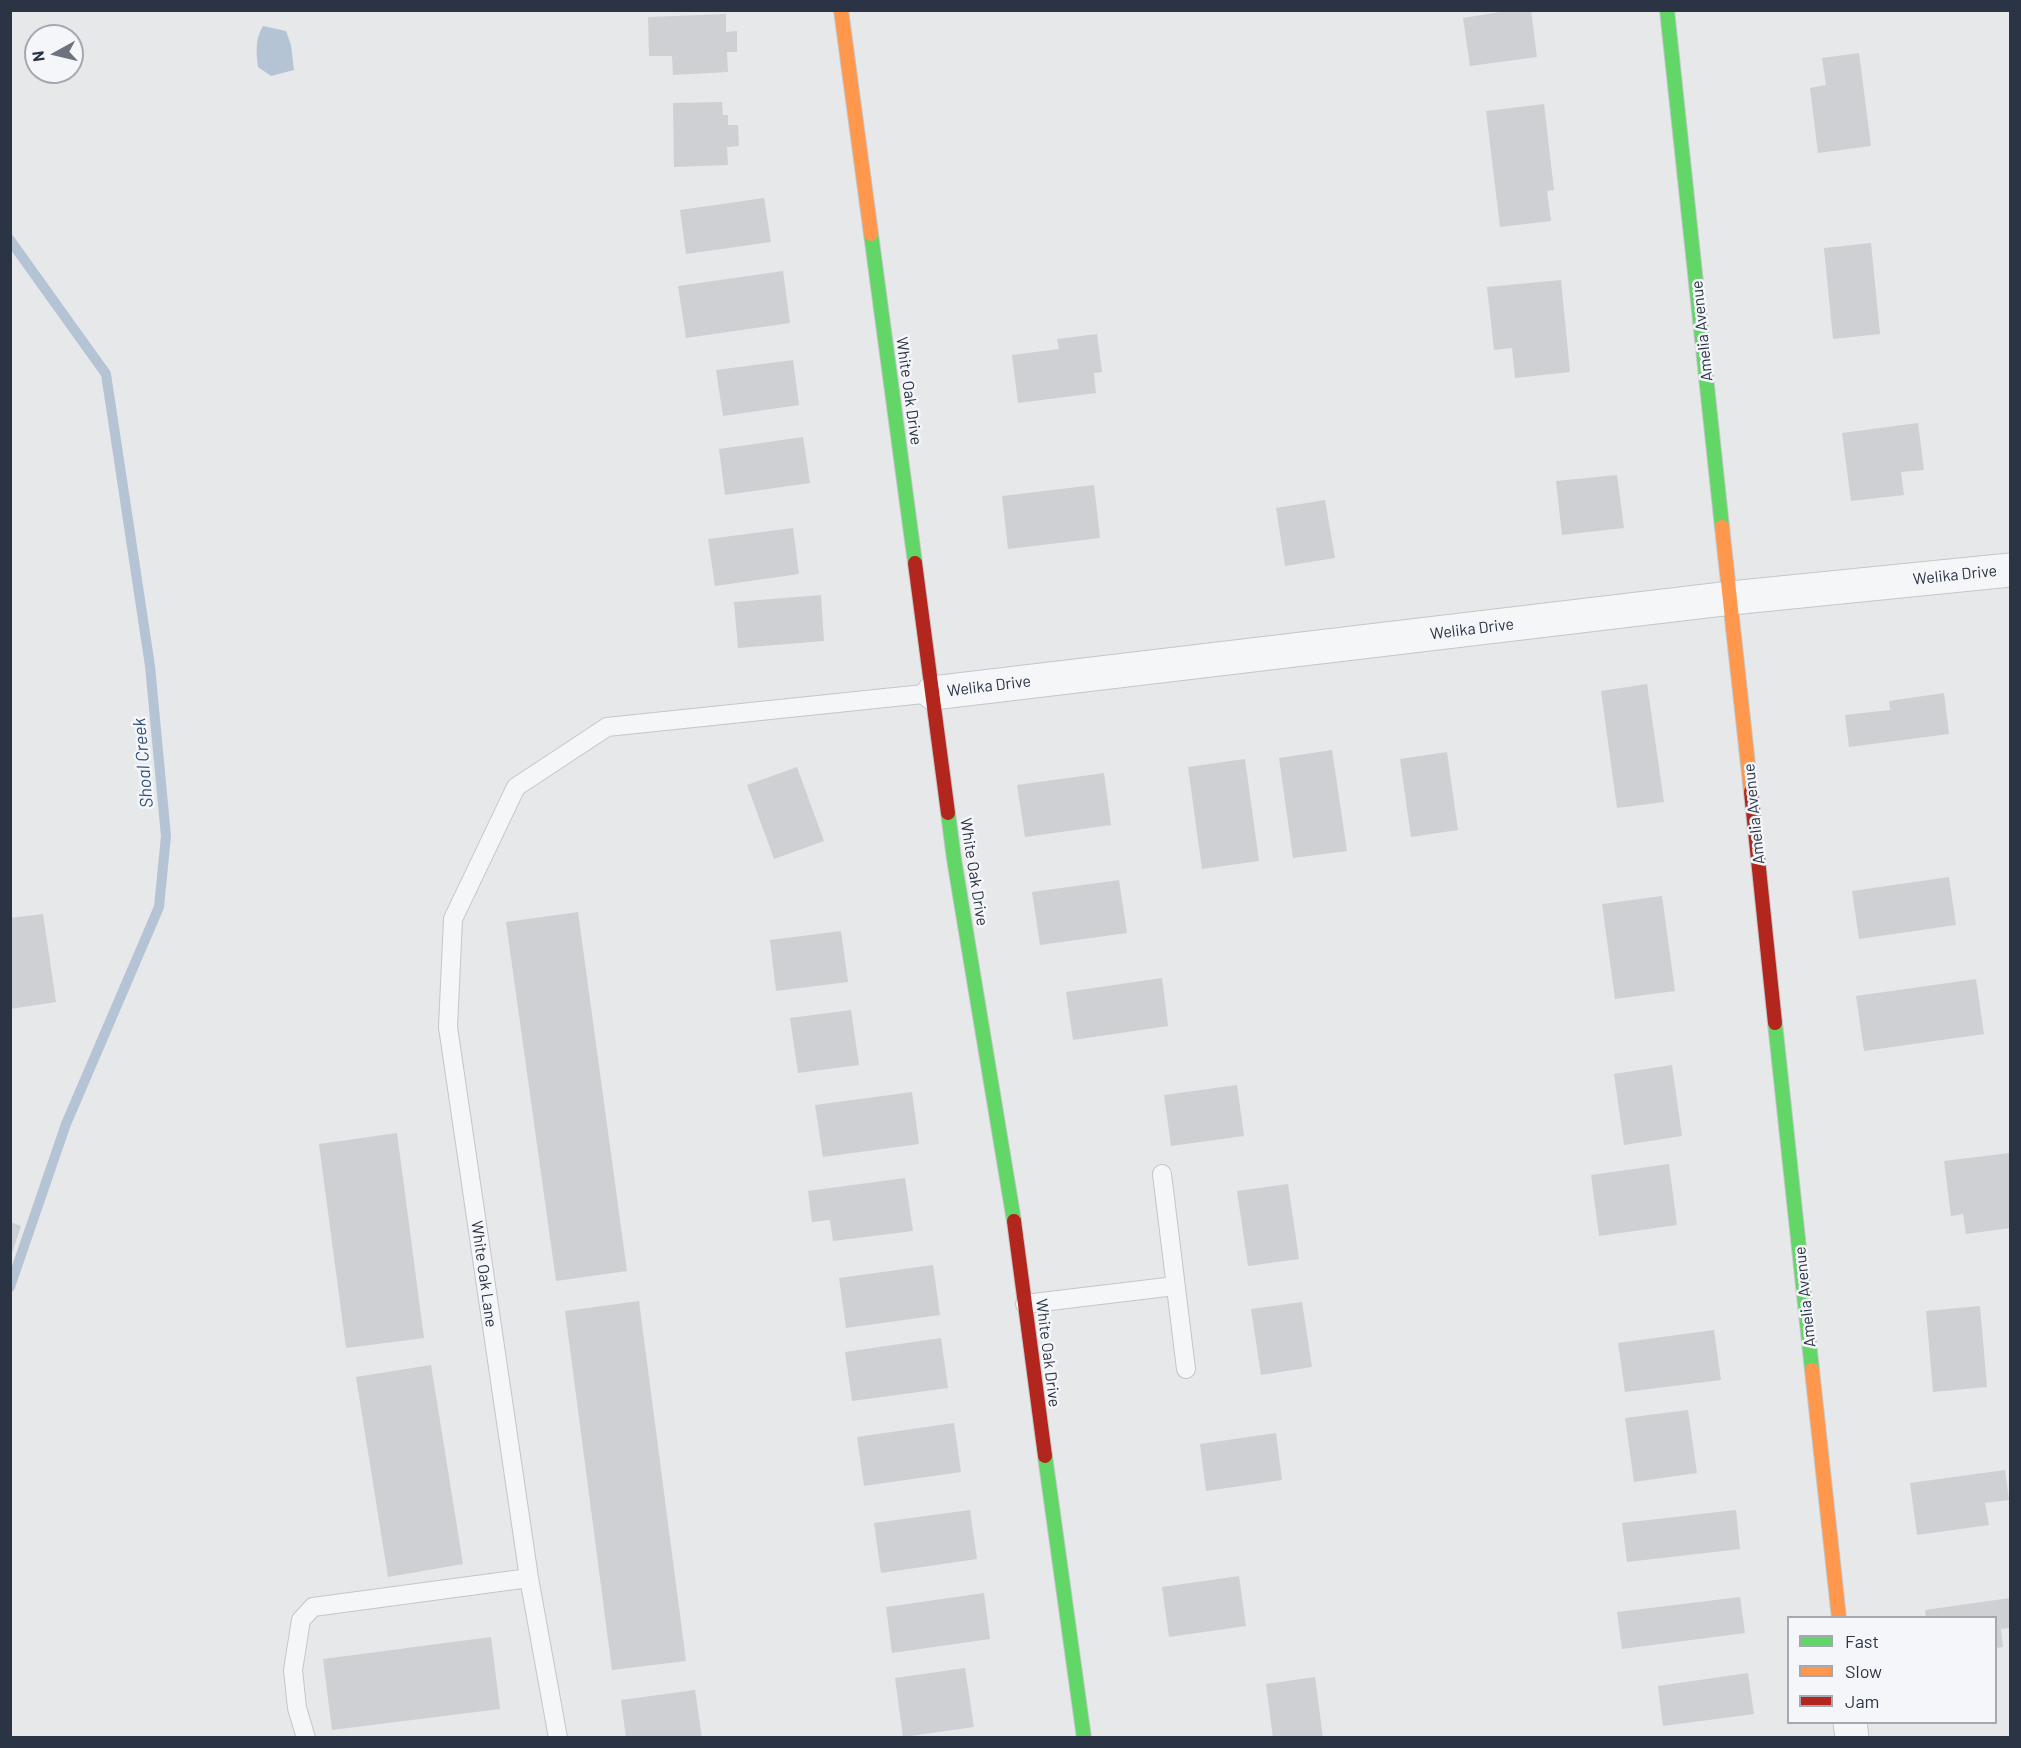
<!DOCTYPE html>
<html>
<head>
<meta charset="utf-8">
<style>
  body { margin:0 }
  #map { position:relative; width:2021px; height:1748px; overflow:hidden; background:#e6e8ea; font-family:Barlow,sans-serif }
  canvas { display:block }
  .frame { position:absolute; inset:0; border:12px solid #2b3445; pointer-events:none }
  .legend { position:absolute; left:1787px; top:1616px; width:210px; height:108px; box-sizing:border-box; background:#f4f6f9; border:2px solid #a4a8b1; margin:0; padding:8px 10px; list-style:none; font-size:18px; color:#2b3445 }
  .legend li { display:flex; align-items:center; gap:12px; height:30px }
  .legend b { width:30px; border:2px solid #a4a8b1 }
  .north { position:absolute; left:24px; top:24px; width:60px; height:60px; box-sizing:border-box; background:#f4f6f9; border:2px solid #a4a8b1; border-radius:50%; rotate:262deg; font-size:16px; font-weight:700; line-height:24px; text-align:center; color:#2b3445 }
  .north::after { content:''; display:block; margin:auto; width:21px; height:27px; background:#6c737f; clip-path:polygon(50% 0,100% 100%,50% 72%,0 100%) }
</style>
</head>
<body>
<div id="map">
<canvas width="2021" height="1748"></canvas>
<div class="frame"></div>
<ul class="legend">
<li><b style="height:8px;background:#63d668"></b>Fast</li>
<li><b style="height:8px;background:#ff974d"></b>Slow</li>
<li><b style="height:8px;background:#b3261e"></b>Jam</li>
</ul>
<div class="north">N</div>
</div>
<script>
const g = document.querySelector('canvas').getContext('2d');
g.lineJoin = 'round';
function fillPath(path, color) {
  g.fillStyle = color;
  g.fill(path, 'evenodd');
}
function trace(path, color, width, dash) {
  g.strokeStyle = color;
  g.lineWidth = width;
  g.lineCap = dash ? 'butt' : 'round';
  g.setLineDash(dash || []);
  g.stroke(path);
}
function label(font, color, halo, rows, align = 'center') {
  g.font = font + ' Barlow,sans-serif';
  g.lineWidth = 5;
  g.setLineDash([]);
  g.textBaseline = 'middle';
  g.strokeStyle = halo;
  g.fillStyle = color;
  for (const [text, x, y, turn = 0] of rows) {
    g.save();
    g.translate(x, y);
    g.rotate((+turn || 0) * Math.PI / 180);
    g.textAlign = isNaN(turn) ? turn : align;
    if (halo) g.strokeText(text, 0, 0);
    g.fillText(text, 0, 0);
    g.restore();
  }
}
fillPath(new Path2D(`
  M263 26 286 31 291 45 294 70 271 76 258 67C256 53 255 39 263 26Z`), '#b4c4d5');
trace(new Path2D(`
  M10 240 106 374 150 666 166 836 159 907 66 1124 10 1287`), '#b4c4d5', 10);
fillPath(new Path2D(`
  M1513 10H1531L1537 57 1470 66 1463 18Z
  M726 14V32L737 31V52H727L728 72 673 75 672 56H649L648 17Z
  M1859 53 1871 146 1818 153 1810 88 1826 85 1822 58Z
  M722 102 723 115H728V125H738L739 146 727 147 728 165 674 167 673 103Z
  M1544 104 1554 190 1547 191 1551 221 1500 227 1486 111Z
  M764 198 771 242 686 254 680 210Z
  M1871 243 1880 334 1833 339 1824 248Z
  M783 271 790 323 686 338 678 286Z
  M1561 280 1570 372 1515 378 1512 348 1494 350 1487 287Z
  M1097 334 1102 372 1094 373 1096 393 1018 403 1012 355 1059 349 1057 339Z
  M793 360 799 405 723 416 716 370Z
  M1918 423 1924 470 1901 472 1904 495 1851 501 1842 433Z
  M803 437 810 483 725 495 719 449Z
  M1617 475 1624 528 1562 535 1556 481Z
  M1094 485 1100 538 1008 549 1002 496Z
  M1325 500 1335 558 1285 566 1276 508Z
  M793 528 799 574 715 586 708 539Z
  M821 595 824 641 738 648 734 602Z
  M1647 684 1664 802 1617 808 1601 691Z
  M1944 693 1949 734 1849 747 1845 715 1890 710 1889 701Z
  M1332 750 1347 851 1293 858 1279 758Z
  M1447 752 1458 830 1411 837 1400 759Z
  M1245 759 1259 861 1202 869 1188 767Z
  M797 767 824 841 774 859 747 785Z
  M1104 773 1111 825 1025 837 1017 785Z
  M1949 877 1956 925 1859 939 1852 891Z
  M1119 880 1127 933 1040 945 1032 892Z
  M1662 896 1675 991 1615 999 1602 904Z
  M578 912 627 1271 556 1281 506 922Z
  M43 914 56 1002 10 1009V918Z
  M841 931 848 982 776 991 770 940Z
  M1162 978 1168 1026 1073 1040 1066 992Z
  M1976 979 1984 1034 1864 1051 1856 996Z
  M851 1010 859 1065 798 1073 790 1018Z
  M1672 1065 1682 1136 1624 1145 1614 1074Z
  M1237 1085 1244 1136 1171 1146 1164 1095Z
  M912 1092 919 1144 823 1157 815 1105Z
  M397 1133 424 1338 346 1348 319 1144Z
  M2009 1153 2010 1228 1966 1234 1963 1214 1951 1216 1944 1161Z
  M1669 1164 1677 1225 1599 1236 1591 1175Z
  M905 1178 913 1231 833 1241 830 1220 812 1222 808 1191Z
  M1288 1184 1299 1259 1248 1266 1237 1191Z
  M10 1222 21 1226 11 1256H10Z
  M933 1265 940 1315 846 1328 839 1278Z
  M639 1301 686 1661 612 1670 565 1311Z
  M1302 1302 1312 1367 1261 1375 1251 1309Z
  M1980 1306 1987 1387 1933 1392 1926 1311Z
  M1714 1330 1721 1380 1625 1392 1618 1343Z
  M941 1338 948 1388 852 1401 845 1352Z
  M431 1365 463 1564 388 1577 356 1377Z
  M1688 1410 1697 1473 1634 1482 1625 1418Z
  M954 1423 961 1472 864 1486 857 1437Z
  M1276 1433 1282 1480 1206 1491 1200 1444Z
  M2005 1470 2009 1500 1985 1503 1989 1525 1917 1535 1910 1483Z
  M970 1510 977 1559 881 1573 874 1523Z
  M1736 1510 1740 1549 1627 1562 1622 1523Z
  M1239 1576 1246 1626 1169 1637 1162 1587Z
  M984 1593 990 1639 892 1653 886 1607Z
  M1740 1597 1745 1633 1622 1649 1617 1612Z
  M2010 1598V1628L2001 1629 2003 1647 1996 1648V1618H1926L1925 1610Z
  M491 1637 500 1709 332 1730 323 1659Z
  M965 1668 974 1727 903 1737 895 1678Z
  M1748 1673 1754 1714 1663 1726 1658 1686Z
  M1315 1677 1323 1738H1273L1266 1684Z
  M695 1690 702 1738H626L621 1700Z`), '#ced0d3');
const lane = new Path2D(`
  M1162 1174 1186 1369
  M1025 1304 1175 1286
  M306 1738 297 1708 293 1670 301 1620 313 1607 529 1578
  M558 1738 529 1578 448 1027 453 919 516 787 607 727 933 693`);
const street = new Path2D(`
  M933 693 1731 598 2010 570
  M1850 1722 1852 1738`);
const fast = new Path2D(`
  M1667 10 1722 527
  M871 234 915 563
  M948 813 954 859 1014 1221
  M1775 1023 1812 1370
  M1045 1456 1084 1738`);
const slow = new Path2D(`
  M841 10 871 234
  M1722 527 1751 792
  M1812 1370 1839 1618`);
const jam = new Path2D(`
  M915 563 948 813
  M1751 792 1775 1023
  M1014 1221 1045 1456`);
trace(lane, '#c4c6c8', 20);
trace(street, '#c4c6c8', 35);
trace(fast, '#c4c6c8', 16);
trace(slow, '#c4c6c8', 16);
trace(jam, '#c4c6c8', 16);
trace(lane, '#f5f6f7', 18);
trace(street, '#f5f6f7', 33);
trace(fast, '#63d668', 14);
trace(slow, '#ff974d', 14);
trace(jam, '#b3261e', 14);
label('16px', '#2b3445', '#f4f6f9', [
  ["Amelia Avenue",1702,331,-96],
  ["White Oak Drive",909,391,82],
  ["Welika Drive",1955,575,-6],
  ["Welika Drive",1472,629,-7],
  ["Welika Drive",989,686,-7],
  ["Amelia Avenue",1754,814,-96],
  ["White Oak Drive",974,872,81],
  ["White Oak Lane",484,1274,82],
  ["Amelia Avenue",1805,1297,-96],
  ["White Oak Drive",1048,1353,83]
]);
label('italic 18px', '#34527a', '#f4f6f9', [
  ["Shoal Creek",143,763,-95]
]);
</script>
</body>
</html>
